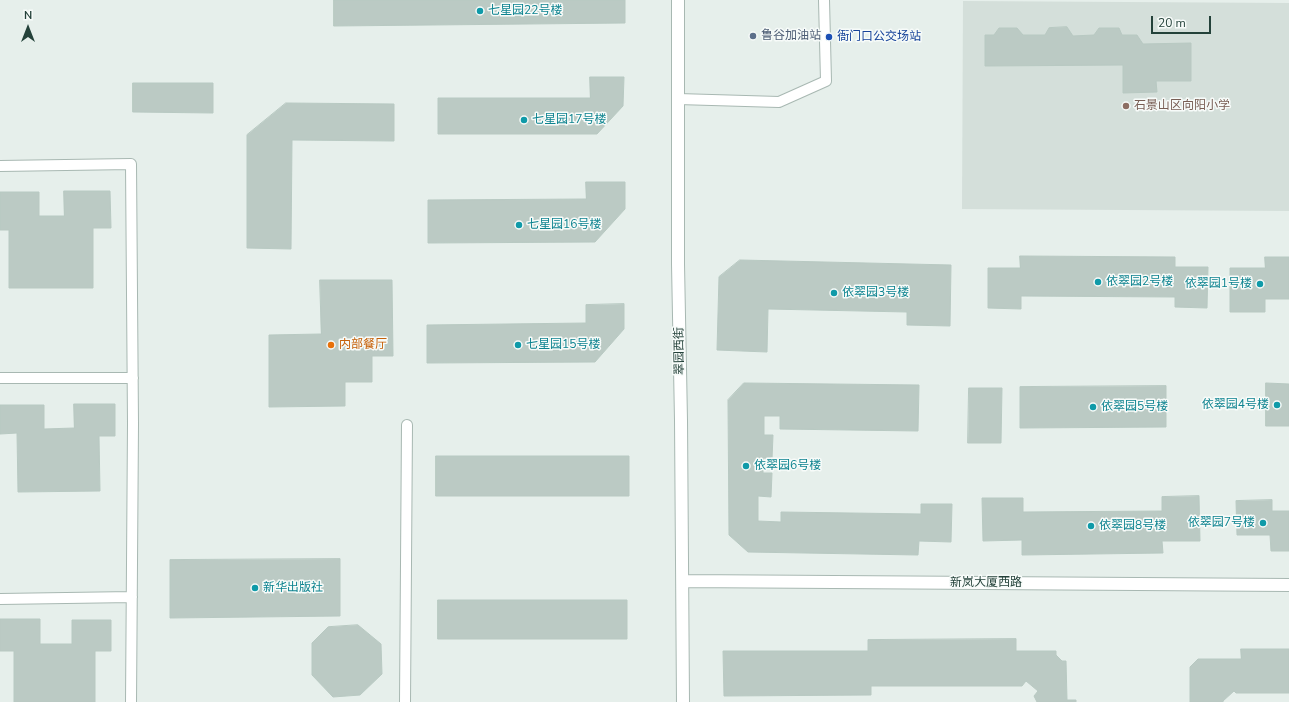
<!DOCTYPE html>
<html>
<head>
<meta charset="utf-8">
<style>
  body { margin:0 }
  #map { position:relative; width:1289px; height:702px; overflow:hidden; background:#e6efeb; font-family:"Nunito Sans",sans-serif }
  canvas { display:block }
  .north { position:absolute; left:8px; top:8px; width:40px; height:40px; -webkit-text-stroke:3px #f7fbf9; paint-order:stroke; rotate:0deg; font-size:11px; font-weight:700; line-height:16px; text-align:center; color:#24423a }
  .north::after { content:''; display:block; margin:auto; width:14px; height:18px; background:#24423a; clip-path:polygon(50% 0,100% 100%,50% 72%,0 100%) }
  .scale { position:absolute; left:1151px; top:16px; width:60px; height:18px; box-sizing:border-box; border:2px solid #24423a; border-top:0; padding-left:5px; font-size:12px; line-height:14px; white-space:nowrap; color:#24423a; -webkit-text-stroke:3px #f7fbf9; paint-order:stroke }
</style>
</head>
<body>
<div id="map">
<canvas width="1289" height="702"></canvas>
<div class="north">N</div>
<div class="scale">20 m</div>
</div>
<script>
const g = document.querySelector('canvas').getContext('2d');
g.lineJoin = 'round';
function fillPath(path, color) {
  g.fillStyle = color;
  g.fill(path, 'evenodd');
}
function trace(path, color, width, dash) {
  g.strokeStyle = color;
  g.lineWidth = width;
  g.lineCap = dash ? 'butt' : 'round';
  g.setLineDash(dash || []);
  g.stroke(path);
}
function label(font, color, halo, rows, align = 'center') {
  g.font = font + ' "Nunito Sans","Noto Sans SC",sans-serif';
  g.lineWidth = 3;
  g.setLineDash([]);
  g.textBaseline = 'middle';
  g.strokeStyle = halo;
  g.fillStyle = color;
  for (const [text, x, y, turn = 0] of rows) {
    g.save();
    g.translate(x, y);
    g.rotate((+turn || 0) * Math.PI / 180);
    g.textAlign = isNaN(turn) ? turn : align;
    if (halo) g.strokeText(text, 0, 0);
    g.fillText(text, 0, 0);
    g.restore();
  }
}
fillPath(new Path2D(`
  M963 1 1289 3V211L962 209Z`), '#d4dfda');
const building = new Path2D(`
  M334 0H625V23L334 26Z
  M1067 27 1073 36 1094 35 1099 28H1119L1122 35H1137L1143 44 1191 43V81H1156L1157 92 1123 93V65L985 66V35H994L999 28H1017L1023 35H1045L1049 28Z
  M590 77H624L623 106 597 134H438V98H590Z
  M133 83H213V113L133 112Z
  M286 103 394 104V141L292 140 291 249 247 248V135Z
  M586 182H625V209L595 242 428 243V200L586 199Z
  M64 191H110L111 228H93V288H9V230H0V192H39V216H64Z
  M1020 256 1175 257V267H1208L1207 308 1175 307V297L1021 296V309L988 308V268H1020Z
  M1265 257H1289V299H1265V312H1230V268H1265Z
  M740 260 951 265 950 326 907 325V312L768 309 767 352 717 350 719 277Z
  M320 280H392L393 356H372V382H345V406L269 407V335L321 334Z
  M624 304V329L595 362 427 363V325L586 323V305Z
  M744 383 919 385 918 431 780 429V416H764V435H773L772 459 763 458V473H772L771 497 758 496V521L781 522V512L921 514V504H952L951 542 919 541 918 555 748 552 729 535 728 400Z
  M1266 383 1289 384V426H1266Z
  M1166 386V427L1020 428V387Z
  M969 388H1002L1001 443H968Z
  M74 404H115V436H99L100 491 18 492 17 433 0 434V405H44V429L74 428Z
  M436 456H629V496H436Z
  M1199 496 1200 541H1162L1163 553 1022 555V540L983 541 982 498H1023V512L1162 511V497Z
  M1272 500V511H1289V551H1271L1270 535H1237L1236 501Z
  M340 559V616L170 618V560Z
  M438 600H627V639H438Z
  M0 619H40V644H72V620H111V651H95V702H14V651H0Z
  M358 625 381 644 382 674 360 695 333 697 312 675V643L328 627Z
  M1016 639V651H1056V655L1062 661H1066L1067 700H1076V702H1037L1034 696 1038 691 1026 681 1022 686H871V695L724 696 723 651H868V640Z
  M1241 649H1289V693H1236L1234 691 1223 701V702H1190V667L1198 659H1241Z`);
fillPath(building, '#bbcac4');
trace(building, '#b8c9c2', 1);
const service = new Path2D(`
  M678 99 779 102 826 81 824 0
  M0 166 131 164 133 424 131 702
  M0 378H133
  M0 599 132 597
  M405 702 407 425`);
const tertiary = new Path2D(`
  M678 0V264L681 420 683 702
  M683 581 1289 585`);
trace(service, '#a8b8b2', 12);
trace(tertiary, '#a8b8b2', 14);
trace(service, '#fff', 10);
trace(tertiary, '#fff', 12);
for (const [x, y, r, color] of [
  [480,11,4,"#0f9aa8"],
  [753,36,4,"#5c6f8a"],
  [829,37,4,"#1a4fb4"],
  [1126,106,4,"#8d6e63"],
  [524,120,4,"#0f9aa8"],
  [519,225,4,"#0f9aa8"],
  [1098,282,4,"#0f9aa8"],
  [1260,284,4,"#0f9aa8"],
  [834,293,4,"#0f9aa8"],
  [331,345,4,"#e8710a"],
  [518,345,4,"#0f9aa8"],
  [1277,405,4,"#0f9aa8"],
  [1093,407,4,"#0f9aa8"],
  [746,466,4,"#0f9aa8"],
  [1263,523,4,"#0f9aa8"],
  [1091,526,4,"#0f9aa8"],
  [255,588,4,"#0f9aa8"]
]) {
  const dot = new Path2D();
  dot.arc(x, y, r, 0, 2 * Math.PI);
  g.fillStyle = color;
  g.fill(dot);
  trace(dot, '#f7fbf9', 1.5);
}
label('12px', '#0d838f', '#f7fbf9', [
  ["七星园22号楼",488,11],
  ["七星园17号楼",532,120],
  ["七星园16号楼",527,225],
  ["依翠园2号楼",1106,282],
  ["依翠园1号楼",1252,284,"right"],
  ["依翠园3号楼",842,293],
  ["七星园15号楼",526,345],
  ["依翠园4号楼",1269,405,"right"],
  ["依翠园5号楼",1101,407],
  ["依翠园6号楼",754,466],
  ["依翠园7号楼",1255,523,"right"],
  ["依翠园8号楼",1099,526],
  ["新华出版社",263,588]
], 'left');
label('12px', '#4e5e75', '#f7fbf9', [
  ["鲁谷加油站",761,36]
], 'left');
label('12px', '#164399', '#f7fbf9', [
  ["衙门口公交场站",837,37]
], 'left');
label('12px', '#785e54', '#f7fbf9', [
  ["石景山区向阳小学",1134,106]
], 'left');
label('12px', '#c56008', '#f7fbf9', [
  ["内部餐厅",339,345]
], 'left');
label('12px', '#24423a', '#f7fbf9', [
  ["翠园西街",680,351,-91],
  ["新岚大厦西路",986,583]
]);
</script>
</body>
</html>
